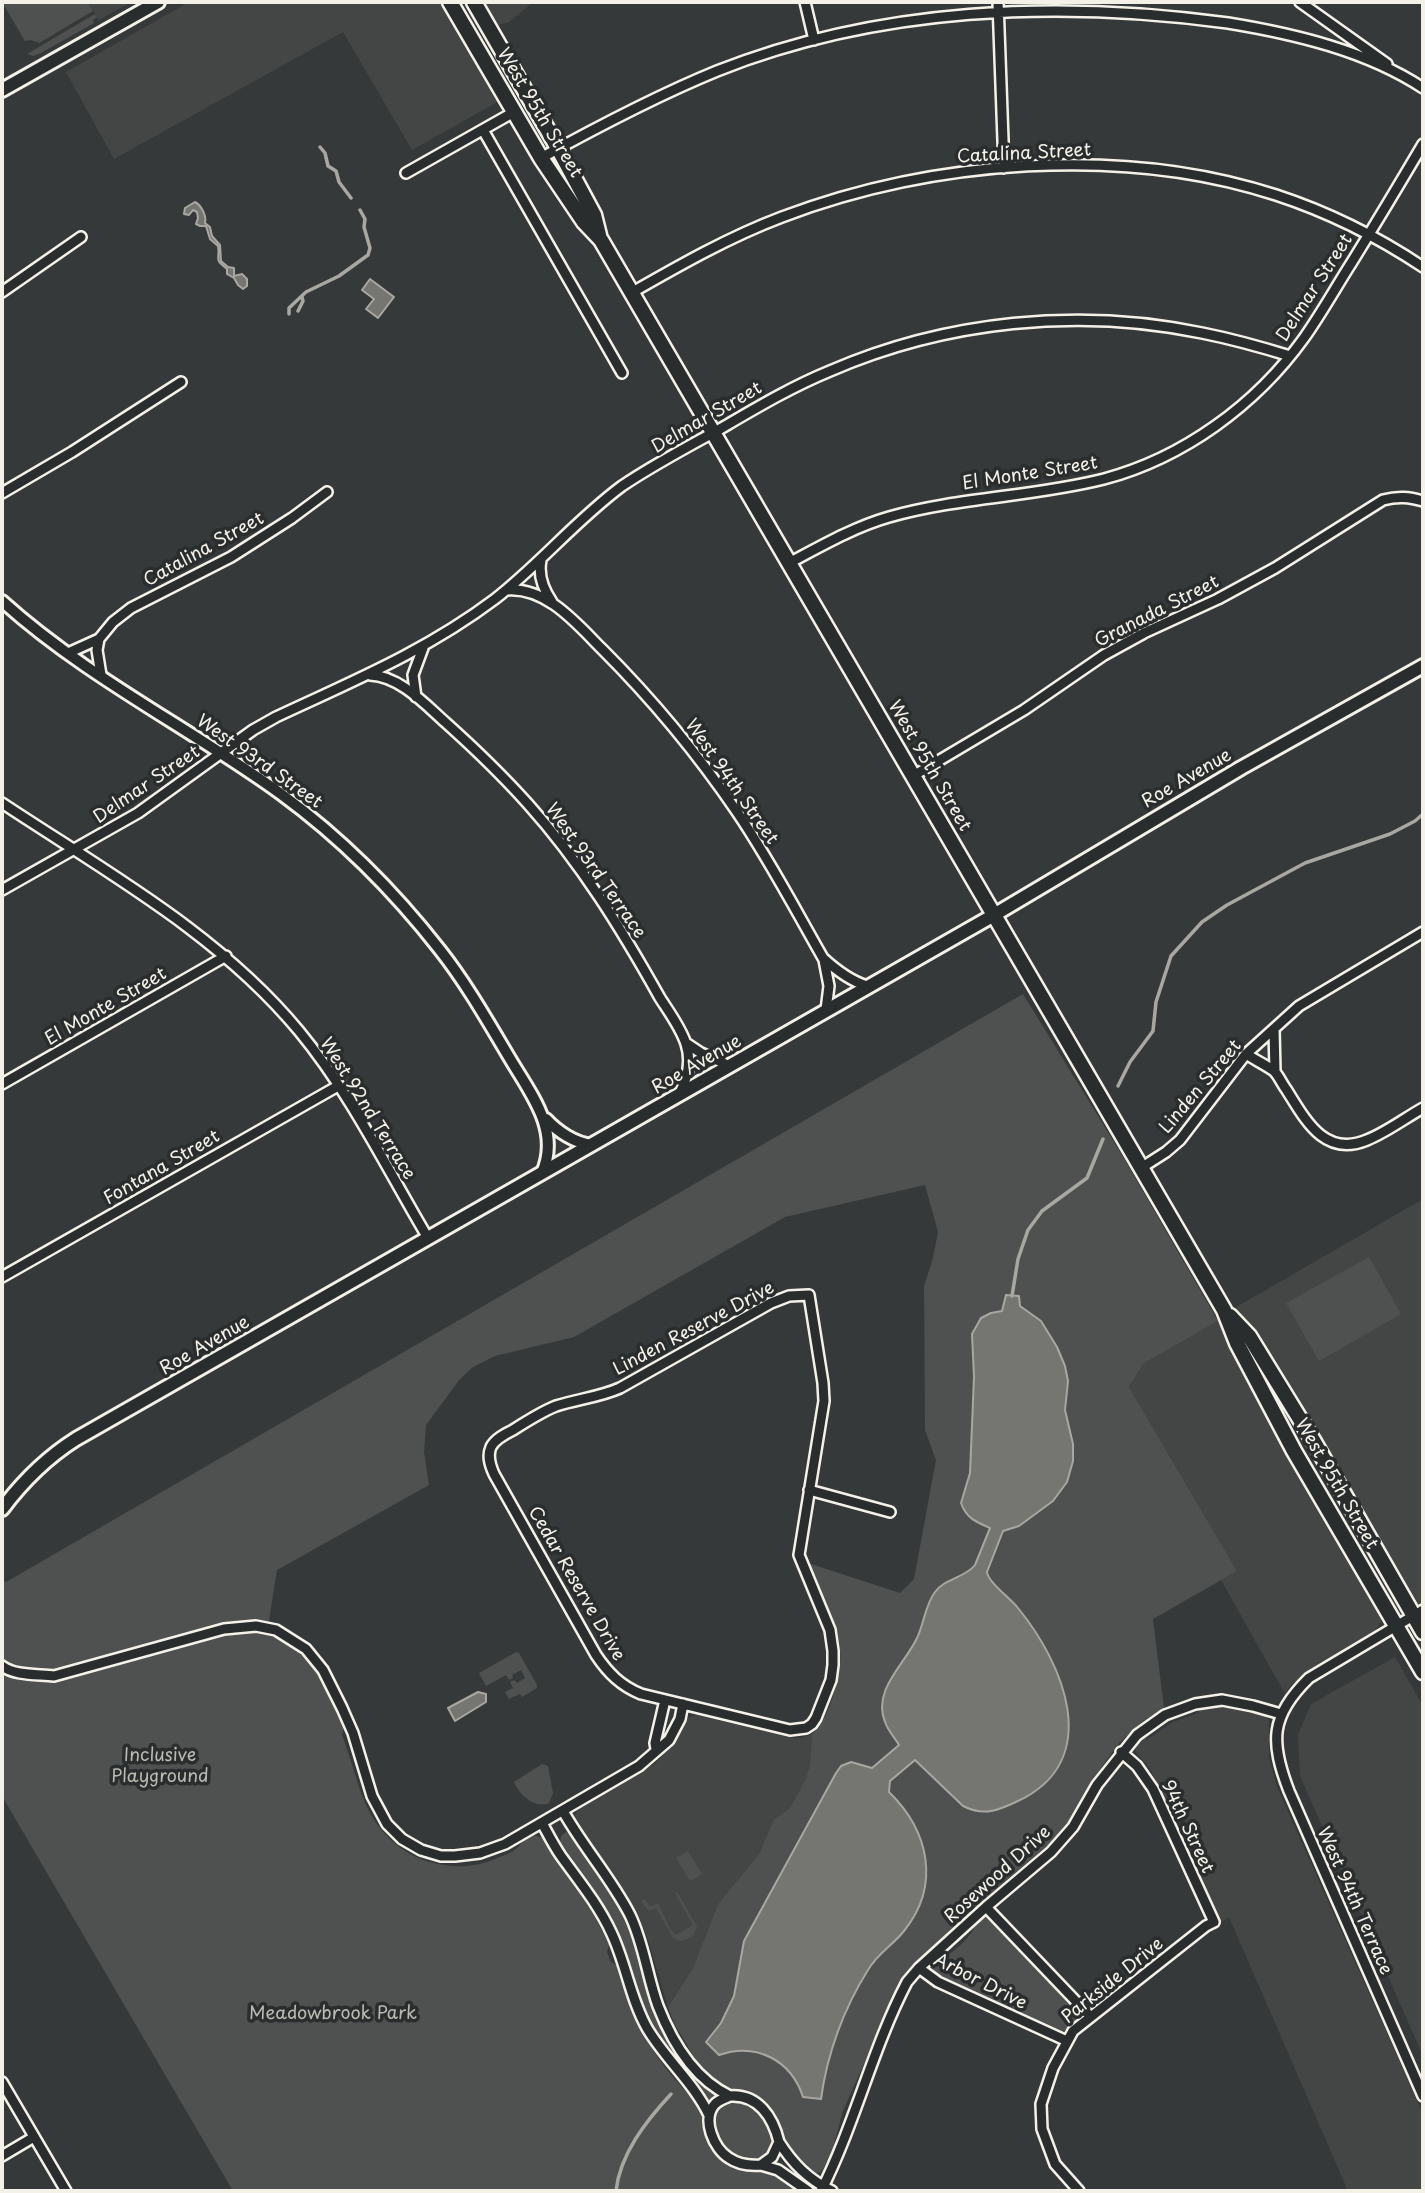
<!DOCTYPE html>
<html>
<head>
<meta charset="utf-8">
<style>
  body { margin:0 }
  #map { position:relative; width:1425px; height:2193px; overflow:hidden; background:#363939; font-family:"Playpen Sans",sans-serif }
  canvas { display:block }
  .frame { position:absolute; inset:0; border:4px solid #f4f1e8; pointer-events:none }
</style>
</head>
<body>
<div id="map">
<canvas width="1425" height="2193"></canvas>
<div class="frame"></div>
</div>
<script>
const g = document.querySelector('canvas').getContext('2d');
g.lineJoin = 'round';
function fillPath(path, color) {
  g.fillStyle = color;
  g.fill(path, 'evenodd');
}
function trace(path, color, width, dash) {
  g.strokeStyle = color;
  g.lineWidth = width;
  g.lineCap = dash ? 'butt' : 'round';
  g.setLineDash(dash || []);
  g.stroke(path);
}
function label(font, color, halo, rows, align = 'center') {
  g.font = font + ' "Playpen Sans",sans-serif';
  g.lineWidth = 7;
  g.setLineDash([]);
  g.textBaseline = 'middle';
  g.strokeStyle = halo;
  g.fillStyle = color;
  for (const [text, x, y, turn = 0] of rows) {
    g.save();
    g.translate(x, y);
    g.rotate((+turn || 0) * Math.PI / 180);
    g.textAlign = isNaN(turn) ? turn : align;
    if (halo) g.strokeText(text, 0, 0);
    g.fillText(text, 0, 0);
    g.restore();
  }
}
fillPath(new Path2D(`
  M88 2H131L99 20Z
  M189 2H442L499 101 412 150 343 32 114 159 66 72Z
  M480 2H533L509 22 498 25 490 19Z
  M1423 1199V1602L1418 1605 1413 1604 1278 1373 1233 1309Z
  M1218 1321 1269 1420 1382 1618 1380 1624 1373 1633 1313 1667 1290 1686 1285 1694 1221 1580 1237 1571 1129 1387 1143 1364Z
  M1395 1657 1423 1706V2056L1300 1776 1298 1735 1311 1704Z
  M1216 1705 1246 1708 1263 1714 1269 1720V1758L1277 1787 1423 2114V2191H1348L1229 1917 1220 1923 1196 1868 1204 1863 1175 1798 1166 1799 1150 1769 1136 1752 1135 1746 1142 1738 1148 1739 1173 1722 1198 1713 1201 1708Z
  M697 1715 793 1738H801L812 1734 810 1764 806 1778 790 1808 774 1819 759 1854 718 1904 693 1968 668 2007 650 1946 639 1917 619 1884 584 1833 579 1831 574 1818 577 1811 580 1808 656 1763 673 1743 686 1718Z`), '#434645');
fillPath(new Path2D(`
  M2 2H88L93 11 39 43 31 40 25 41Z
  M95 14 97 17 93 20 94 23 39 54 33 56 27 54Z
  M1023 994 1122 1155 1218 1321 1143 1364 1129 1387 1237 1571 1153 1619 1164 1708 1143 1721 1118 1744 1101 1768 1074 1817 1061 1834 964 1916 908 1971 898 1987 843 2111 831 2155 821 2172C793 2180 784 2129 773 2113 759 2093 738 2096 720 2085 712 2081 705 2074 698 2068L697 2062 675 2025 668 2007 693 1968 718 1904 759 1854 774 1819 790 1808 806 1778 810 1764 812 1734C823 1723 828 1711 833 1696 854 1635 826 1617 808 1563L900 1593 914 1579 936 1460 925 1430 924 1286 933 1258 938 1232 925 1185 785 1217 574 1337 495 1356 473 1367 460 1379 426 1425 424 1452 429 1485 277 1570 267 1633C314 1649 326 1686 344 1727L342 1735C351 1758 358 1790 369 1811 391 1856 445 1878 493 1860 499 1857 512 1853 517 1848 523 1842 525 1839 533 1835L544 1838 561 1867 581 1888 580 1894 595 1916 609 1945 607 1952 611 1962 616 1965C630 2014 651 2056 687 2092H691C694 2097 698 2102 700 2106 706 2120 704 2135 712 2148 729 2175 749 2166 774 2174 784 2177 794 2186 802 2191H233L2 1796V1580L6 1582Z
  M1369 1257 1401 1314 1319 1361 1286 1303Z
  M516 1652 519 1653 537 1685V1688L522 1697 520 1694 509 1699 505 1692 513 1688 510 1682 514 1680 517 1683 525 1678 521 1670 512 1675 513 1678 509 1680 506 1675 486 1686 479 1673Z
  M542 1764 548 1766 553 1793 549 1803C535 1809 519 1795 514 1782Z
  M566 1832 573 1836 611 1890 626 1918 684 2061 700 2083 717 2097 710 2103 661 2043 646 2016 624 1952 605 1910 560 1842 561 1836Z
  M688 1851 702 1874 690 1881 676 1858Z
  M677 1892 697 1927 692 1937 681 1941 673 1938 656 1908 649 1911 641 1901 645 1899 650 1907 658 1903 670 1929 676 1935 693 1925 675 1893Z
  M984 1917 990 1919 1078 2013C1078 2021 1069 2032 1061 2031L934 1975 933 1964C938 1959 942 1959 948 1955 958 1948 973 1935 976 1923Z
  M728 2102C735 2102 742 2103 749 2107 763 2114 784 2144 766 2156 736 2178 691 2115 728 2102Z`), '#4e514f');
const water = new Path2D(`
  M195 202C201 205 207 216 205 223L210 227 212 236 220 245 221 261 228 267 234 268V276L242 274 247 279V286L243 289 238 285 234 278 227 274V269C212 257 221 261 218 246L210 239 206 226H200L196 224 198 218 197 212 193 210 189 215 184 214 185 208Z
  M370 279 394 297 378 318 366 309 374 299 362 290Z
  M1006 1295 1019 1296 1020 1306 1041 1321 1057 1347 1065 1366 1068 1381 1065 1410 1073 1444V1461L1067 1482 1053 1501 1019 1526 1003 1531 987 1572C988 1582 1010 1598 1018 1608 1063 1663 1105 1760 1018 1801 999 1810 984 1817 963 1806L915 1760 890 1781 889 1792C929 1831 941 1885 904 1931 893 1945 877 1954 868 1970 844 2008 827 2054 821 2099L803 2097C791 2060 756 2042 719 2055L706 2042 721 2023 734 1996 744 1941 836 1773 841 1766 851 1762 872 1768 899 1745C895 1738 888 1731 885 1722 872 1690 905 1664 917 1638 924 1624 925 1605 935 1592 945 1578 965 1578 975 1565L990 1528C976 1522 966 1518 961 1503L970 1473 974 1377 972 1334 981 1318 991 1313 1002 1311Z
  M478 1692 486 1694V1702L455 1721 448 1708Z`);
fillPath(water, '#757572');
trace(water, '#a8a7a1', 2);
trace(new Path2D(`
  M320 147 325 153 328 166 336 171 339 182 351 198
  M298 311 303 301 302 297
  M289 314V308L306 292 339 276 368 255 370 248 364 227 365 219 360 210
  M1118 1086 1130 1062 1153 1031 1156 1002 1171 956 1202 922 1227 905 1305 863 1390 834 1415 821 1423 814
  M1012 1296 1018 1259 1028 1230 1042 1211 1087 1178 1103 1139
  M616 2191C620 2154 646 2121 671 2094`), '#a8a7a1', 3.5);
const minor = new Path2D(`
  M805 2 814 40
  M998 2 1004 168
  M1300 2 1387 64
  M483 130 622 373
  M541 158C599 126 656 96 717 71 878 7 1058 0 1228 23 1295 34 1367 51 1423 88
  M406 173 514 112
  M2 292 81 237
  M631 293C680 265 729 237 782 217 932 160 1123 145 1276 195 1328 212 1378 237 1423 267
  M2 493 72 452 181 382
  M541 560C538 575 543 589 552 602
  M789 563C821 546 854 527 889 517 960 497 1033 497 1104 479 1183 458 1256 405 1304 338 1321 314 1336 287 1352 262 1376 223 1400 183 1423 144
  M506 590C546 586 577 624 602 649 652 699 697 753 737 812 769 859 795 909 823 958 836 970 851 981 867 986
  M99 639 97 650 101 675
  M68 653 99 639 113 622 131 608 231 557 292 518 327 492
  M370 675C399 676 424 703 445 722 474 748 502 775 528 804 581 863 622 930 660 998 669 1012 681 1028 686 1044 692 1062 687 1080 679 1095
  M416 697 413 675 423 648
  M913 776 1024 710 1104 655 1144 633 1218 599 1275 568 1383 500C1398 496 1409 497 1423 501
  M2 803C106 872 219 934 299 1031 351 1094 387 1169 428 1238
  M2 890 138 813 253 730 276 717C353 681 426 651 495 599 540 564 576 520 622 486 653 465 687 447 720 429 756 408 791 387 830 371 945 321 1079 307 1202 333 1232 339 1261 347 1290 356
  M824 960 829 986 826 1010
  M1274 1029 1275 1072
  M686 1043 701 1053 730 1066
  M1246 1054C1255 1060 1266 1065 1274 1071 1279 1076 1282 1084 1286 1089 1305 1119 1324 1158 1367 1140 1387 1132 1405 1118 1423 1108
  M2 1084 226 956
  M1141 1168 1166 1152 1180 1140 1246 1054 1299 1006 1423 932
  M2 1277 338 1086
  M809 1295 823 1383 824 1401 799 1555 830 1630 833 1651V1665L831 1680 816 1718 812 1724 806 1728 790 1730 641 1694C621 1686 608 1673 596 1655L494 1474C490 1465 487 1456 491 1447 495 1439 505 1434 513 1430 527 1421 541 1412 556 1406 578 1399 600 1397 620 1388L771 1303 789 1296Z
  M809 1490 890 1512
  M1423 1610 1309 1678C1270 1716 1270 1742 1289 1791L1423 2096
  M2 1666C15 1676 38 1674 54 1676L224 1629 256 1626 276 1630 306 1649 323 1670 342 1708 353 1733 372 1796 387 1824 402 1839 421 1850 441 1856H455L480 1853 505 1844 639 1766 669 1740 680 1719 683 1704
  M656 1749 655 1743 665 1700
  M563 1811C583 1847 611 1878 630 1915 644 1944 647 1976 658 2006 672 2042 694 2079 730 2096
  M542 1823C548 1834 554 1846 561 1856 579 1881 598 1904 611 1932 626 1963 630 1998 647 2028 665 2059 694 2083 709 2115
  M986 1907 1090 2016
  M919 1968 938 1982 1067 2041
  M2 2082 66 2191
  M730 2096C758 2094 773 2117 779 2142L772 2157 761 2165C749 2166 739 2165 729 2158 714 2149 701 2119 715 2104 719 2100 725 2098 730 2096Z
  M779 2142C793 2164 808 2179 832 2191
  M2 2156 34 2137
  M761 2165 778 2170 808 2191
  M821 2191C855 2124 872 2049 907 1982L919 1968 986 1907 1051 1852 1073 1827 1097 1785 1137 1735 1165 1715 1195 1704 1222 1700 1253 1706 1281 1714
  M1079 2191 1055 2164 1042 2129 1041 2104 1053 2068 1073 2031 1206 1926 1214 1922 1153 1789 1137 1766 1121 1752`);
const tertiary = new Path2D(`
  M2 601C86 677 190 728 281 794 341 838 394 891 440 950 466 983 487 1020 509 1057 530 1093 561 1130 542 1173
  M546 1119C558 1132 575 1143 592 1145`);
const secondary = new Path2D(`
  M2 90 158 2
  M2 1509C23 1481 46 1458 76 1439L994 915 1241 768 1423 666`);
const primary = new Path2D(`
  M450 2 541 158 584 222 601 240 1224 1310 1237 1343 1294 1451 1423 1672
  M474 2 558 148 594 215 599 235
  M1230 1316 1249 1336 1314 1442 1423 1632`);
trace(minor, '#f4f1e8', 14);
trace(tertiary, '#f4f1e8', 16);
trace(secondary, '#f4f1e8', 18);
trace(primary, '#f4f1e8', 19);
trace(minor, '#2a2d2e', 9);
trace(tertiary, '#2a2d2e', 10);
trace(secondary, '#2a2d2e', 12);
trace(primary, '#2a2d2e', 14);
label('18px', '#f4f1e8', '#2a2d2e', [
  ["West 95th Street",539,113,59],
  ["Catalina Street",1024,154,-3],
  ["Delmar Street",1315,288,-57],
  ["Delmar Street",707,418,-30],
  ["El Monte Street",1030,474,-9],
  ["Catalina Street",204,550,-29],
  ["Granada Street",1157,612,-27],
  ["West 93rd Street",259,762,35],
  ["West 95th Street",929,766,60],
  ["Roe Avenue",1187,779,-30],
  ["West 94th Street",731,782,55],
  ["Delmar Street",147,785,-34],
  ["West 93rd Terrace",595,871,55],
  ["El Monte Street",106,1007,-30],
  ["Roe Avenue",697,1065,-30],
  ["Linden Street",1201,1087,-50],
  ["West 92nd Terrace",367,1109,58],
  ["Fontana Street",162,1168,-30],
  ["Linden Reserve Drive",694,1329,-28],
  ["Roe Avenue",205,1346,-30],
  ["West 95th Street",1336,1484,60],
  ["Cedar Reserve Drive",576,1584,60],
  ["94th Street",1187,1827,65],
  ["Rosewood Drive",998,1875,-42],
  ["West 94th Terrace",1354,1901,66],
  ["Parkside Drive",1113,1981,-39],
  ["Arbor Drive",980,1982,27]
]);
label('18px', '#bab9b2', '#2a2d2e', [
  ["Inclusive",160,1756],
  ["Playground",160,1777],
  ["Meadowbrook Park",333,2014]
]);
</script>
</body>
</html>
